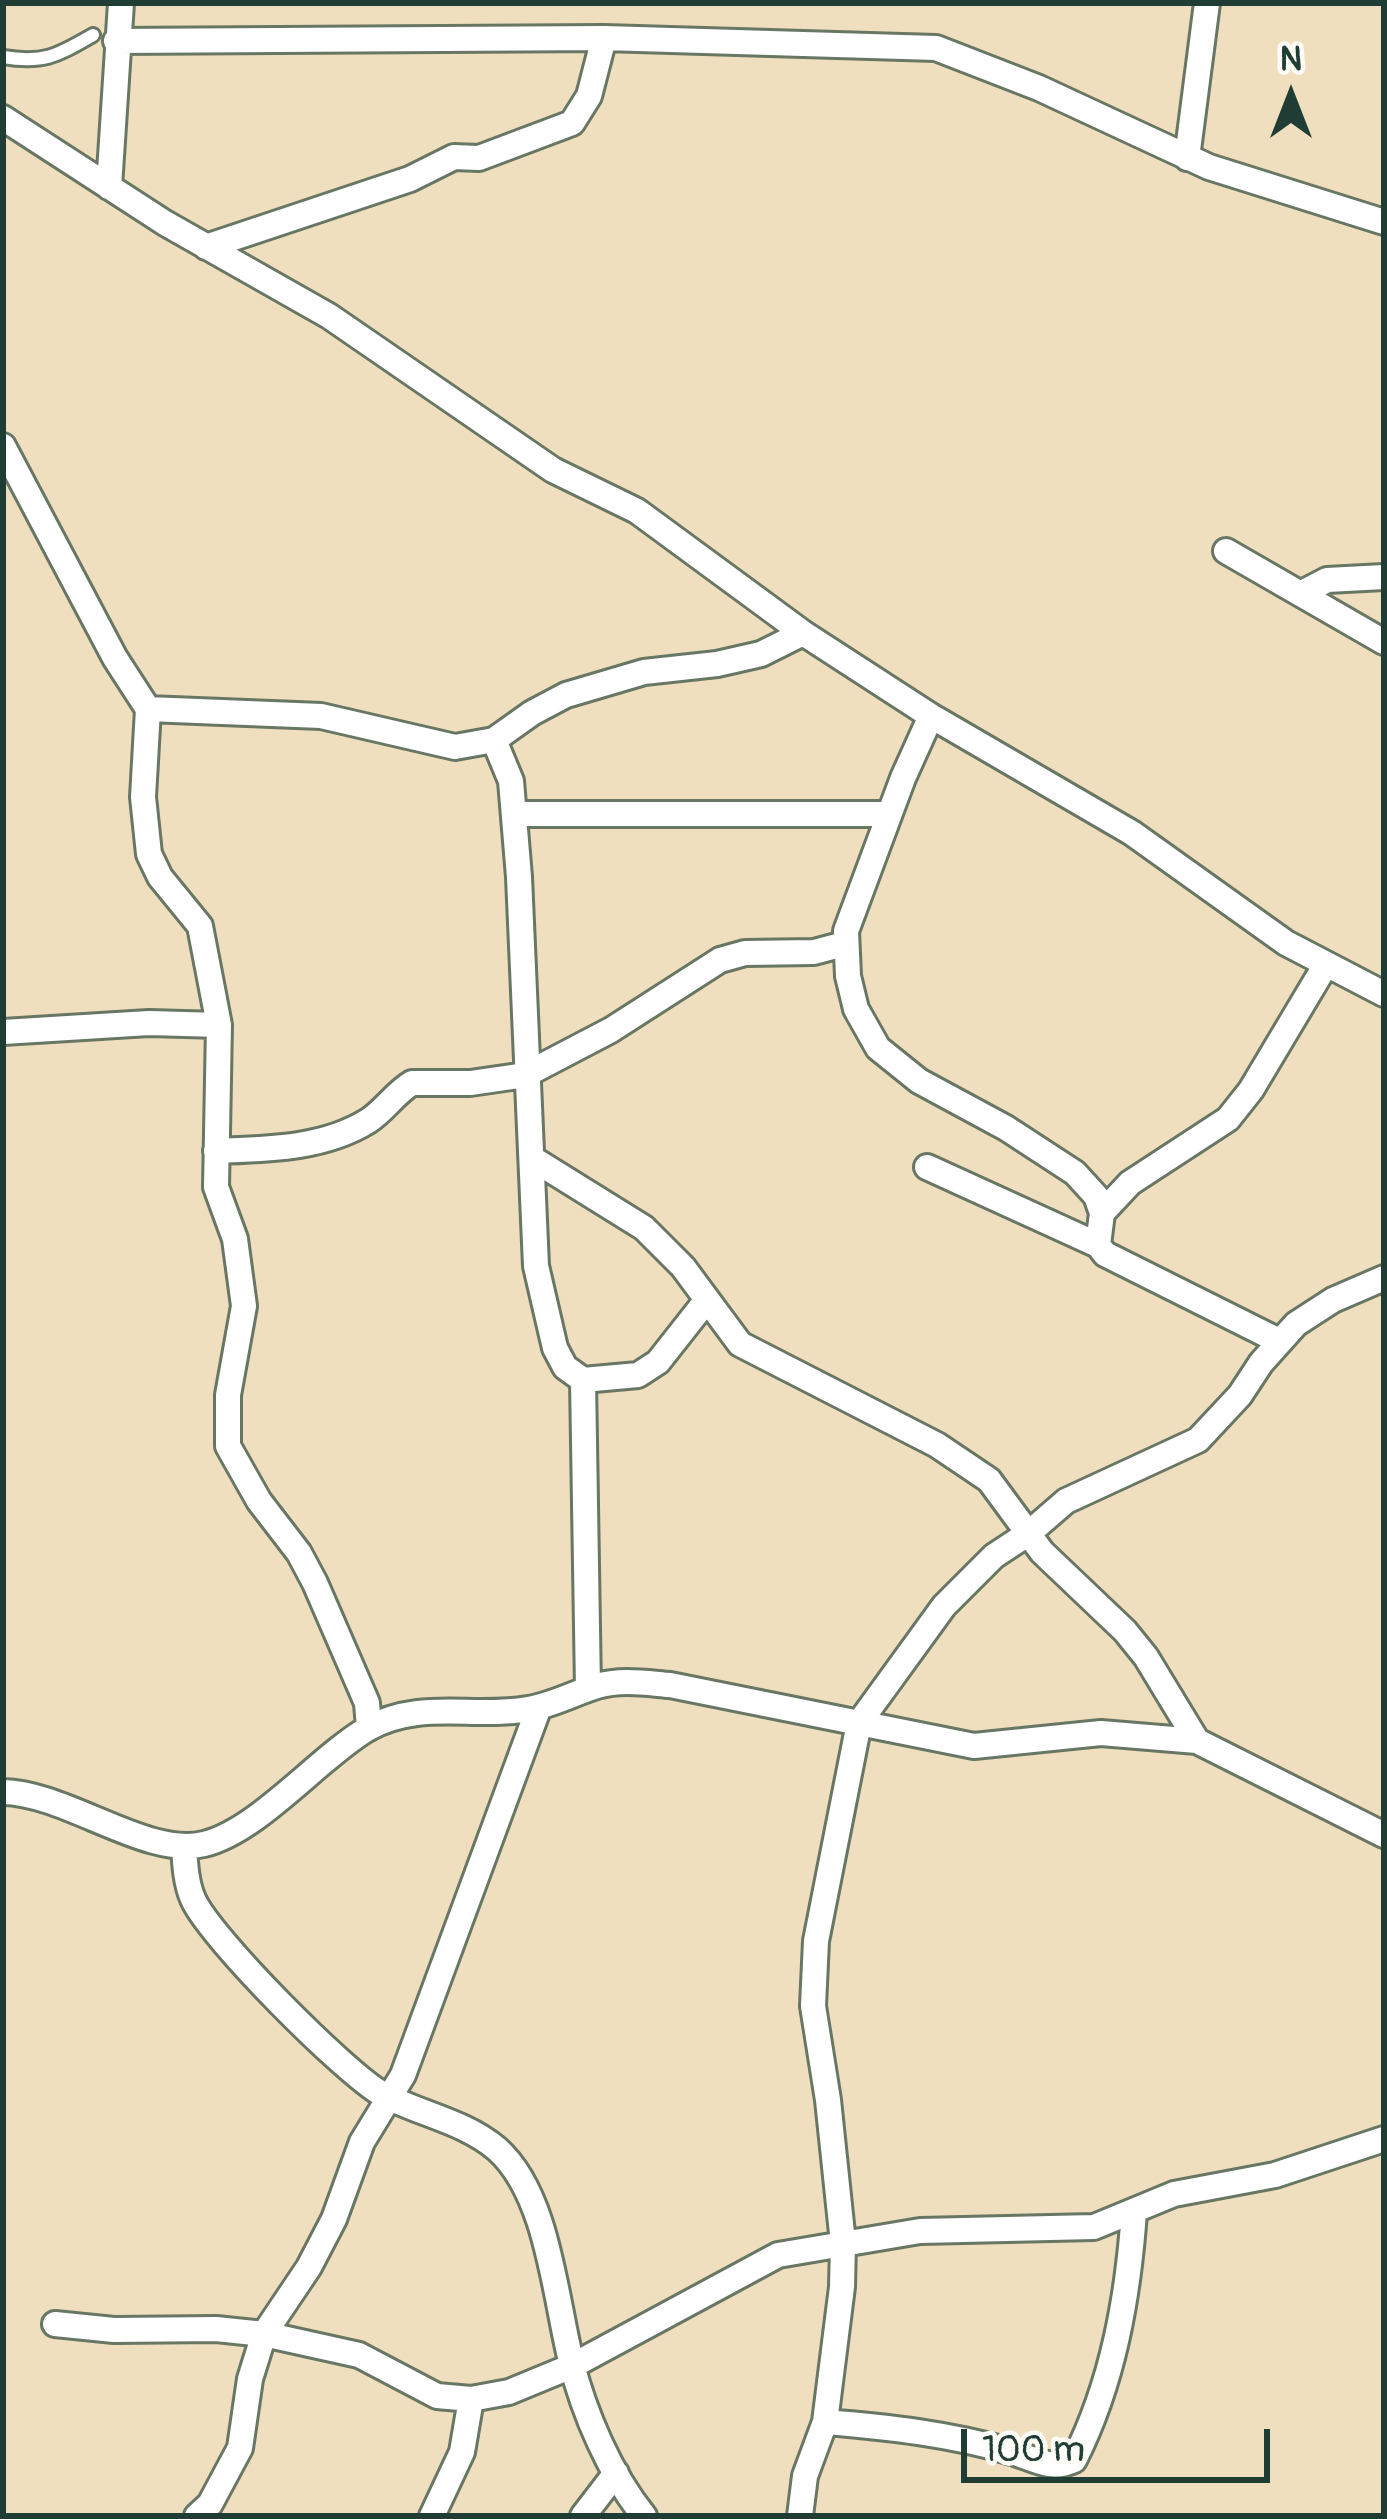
<!DOCTYPE html>
<html>
<head>
<meta charset="utf-8">
<style>
  body { margin:0 }
  #map { position:relative; width:1387px; height:2519px; overflow:hidden; background:#efdfbe; font-family:Pangolin,sans-serif }
  canvas { display:block }
  .frame { position:absolute; inset:0; border:6px solid #1f3d34; pointer-events:none }
  .north { position:absolute; left:1231px; top:36px; width:120px; height:120px; -webkit-text-stroke:9px #fdfcf7; paint-order:stroke; rotate:0deg; font-size:33px; font-weight:700; line-height:48px; text-align:center; color:#1f3d34 }
  .north::after { content:''; display:block; margin:auto; width:42px; height:54px; background:#1f3d34; clip-path:polygon(50% 0,100% 100%,50% 72%,0 100%) }
  .scale { position:absolute; left:961px; top:2429px; width:309px; height:54px; box-sizing:border-box; border:6px solid #1f3d34; border-top:0; padding-left:15px; font-size:36px; line-height:42px; white-space:nowrap; color:#1f3d34; -webkit-text-stroke:9px #fdfcf7; paint-order:stroke }
</style>
</head>
<body>
<div id="map">
<canvas width="1387" height="2519"></canvas>
<div class="frame"></div>
<div class="north">N</div>
<div class="scale">100 m</div>
</div>
<script>
const g = document.querySelector('canvas').getContext('2d');
g.lineJoin = 'round';
function trace(path, color, width, dash) {
  g.strokeStyle = color;
  g.lineWidth = width;
  g.lineCap = dash ? 'butt' : 'round';
  g.setLineDash(dash || []);
  g.stroke(path);
}
const service = new Path2D(`
  M3 57C45 64 58 55 93 35`);
const minor = new Path2D(`
  M116 41 604 38 936 48 1039 88 1209 167 1384 222
  M3 118 165 223 329 316 553 470 637 511 803 633 931 716 1132 833 1286 943 1384 994
  M1187 158 1207 3
  M109 187 121 3
  M206 247 410 179 454 157 479 158 572 123 589 96 604 38
  M3 446 115 658 148 709 143 797 149 854 160 877 200 926 219 1025 216 1187 235 1239 244 1306 228 1395V1446L259 1501 299 1553 315 1583 367 1703 369 1728
  M1226 551 1384 642
  M1302 593 1327 580 1384 577
  M148 709 321 716 455 747 494 740
  M931 716 903 778 846 931 848 976 856 1009 878 1048 919 1081 1006 1128 1075 1173 1096 1196 1102 1213 1098 1245 1105 1254 1279 1341
  M515 814H889
  M3 1032 149 1023 219 1025
  M216 1151C266 1149 323 1149 368 1121 384 1111 395 1093 412 1083H470L525 1075 611 1030 720 960 745 953 814 952 844 944
  M533 1159 644 1228 683 1267 740 1344 937 1445 989 1480 1042 1552 1125 1631 1146 1657 1197 1741
  M927 1167 1098 1245
  M1102 1213 1130 1183 1228 1119 1251 1090 1325 966
  M706 1301 658 1362 638 1375 583 1380 565 1367 555 1348 536 1266 519 877 511 781 494 740 532 713 566 695 644 672 717 664 761 654 803 633
  M583 1380 588 1689
  M3 1792C67 1793 146 1858 204 1844 258 1831 317 1759 367 1729 419 1699 473 1719 528 1709 553 1705 574 1693 597 1686 621 1679 645 1683 670 1685L974 1746 1101 1733 1197 1741 1384 1835
  M184 1846C185 1864 186 1883 193 1899 210 1938 345 2073 382 2094 419 2114 464 2121 497 2149 548 2194 555 2297 571 2361 584 2413 610 2474 644 2516
  M55 2324 114 2330 216 2329 264 2334 359 2355 437 2396 471 2399 509 2392 572 2366 778 2255 920 2231 1094 2227 1174 2194 1275 2175 1384 2139
  M825 2422C888 2427 950 2434 1012 2452 1035 2459 1050 2471 1074 2460 1113 2383 1128 2298 1134 2212
  M197 2516 210 2504 240 2448 250 2379 264 2334 309 2267 334 2219 362 2142 403 2075 539 1707
  M432 2516 462 2452 471 2399
  M583 2516 616 2473
  M800 2516 805 2476 825 2422 842 2287 843 2243 828 2100 813 2006 816 1941 859 1723 944 1606 994 1556 1029 1533 1066 1501 1198 1440 1240 1395 1261 1363 1296 1324 1333 1300 1384 1278`);
trace(service, '#687664', 18);
trace(minor, '#687664', 30);
trace(service, '#fff', 12);
trace(minor, '#fff', 24);
</script>
</body>
</html>
